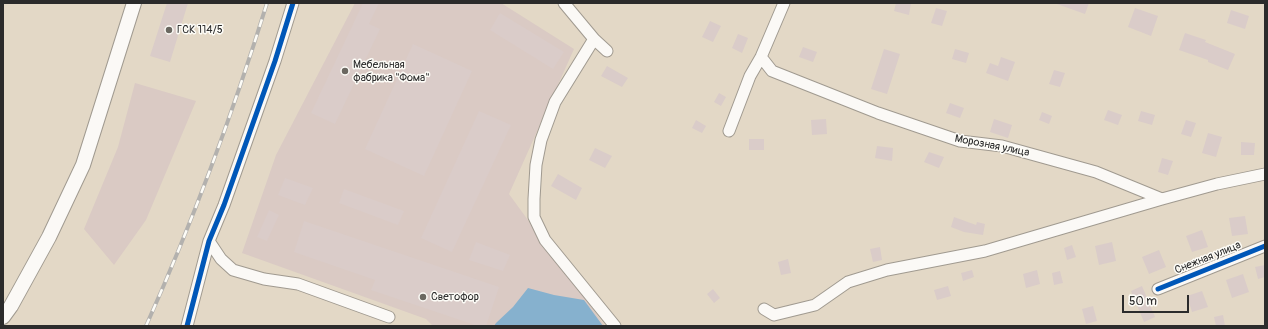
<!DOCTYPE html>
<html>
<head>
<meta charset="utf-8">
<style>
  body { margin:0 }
  #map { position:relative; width:1268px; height:329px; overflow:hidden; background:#e3d8c6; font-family:Pangolin,sans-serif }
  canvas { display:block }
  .frame { position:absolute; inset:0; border:4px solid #2b2b2b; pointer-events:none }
  .scale { position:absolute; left:1122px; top:295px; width:67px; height:18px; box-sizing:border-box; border:2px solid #2b2b2b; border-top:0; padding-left:5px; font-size:12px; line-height:14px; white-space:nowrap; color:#2b2b2b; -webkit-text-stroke:3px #fdfcf7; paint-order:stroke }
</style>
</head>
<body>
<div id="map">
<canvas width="1268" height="329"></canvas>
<div class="frame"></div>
<div class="scale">50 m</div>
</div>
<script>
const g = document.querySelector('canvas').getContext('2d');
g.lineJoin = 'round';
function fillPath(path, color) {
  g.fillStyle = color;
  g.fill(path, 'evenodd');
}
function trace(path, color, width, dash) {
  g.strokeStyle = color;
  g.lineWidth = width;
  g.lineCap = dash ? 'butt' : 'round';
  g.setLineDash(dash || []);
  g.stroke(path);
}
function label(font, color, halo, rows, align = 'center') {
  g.font = font + ' Pangolin,sans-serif';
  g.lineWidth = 3;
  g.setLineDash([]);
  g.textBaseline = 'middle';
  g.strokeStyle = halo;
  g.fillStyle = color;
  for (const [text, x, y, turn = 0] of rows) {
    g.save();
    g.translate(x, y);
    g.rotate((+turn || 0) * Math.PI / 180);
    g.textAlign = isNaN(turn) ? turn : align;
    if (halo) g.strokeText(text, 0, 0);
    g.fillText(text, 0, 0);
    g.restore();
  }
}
fillPath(new Path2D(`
  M355 3H501L574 49 509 194 605 326H433L426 319 242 253 276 155Z
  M135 83 196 101 146 220 114 265 84 229 118 147Z`), '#dacac4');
fillPath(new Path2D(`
  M528 288 554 295 584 300 603 326H494L496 323 513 307Z`), '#86b1ce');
fillPath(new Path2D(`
  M167 3H188L170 62 150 56Z
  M363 3H379L369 24 380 29 335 124 311 113Z
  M896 3H911L909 15 894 11Z
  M1057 3H1089L1085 14 1057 4Z
  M936 8 947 11 942 26 931 23Z
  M1135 8 1158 16 1151 36 1128 27Z
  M1231 10 1249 16 1245 29 1227 23Z
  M500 13 564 52 553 69 490 30Z
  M710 21 721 26 713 42 702 37Z
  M1185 33 1206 40 1205 42 1235 54 1228 70 1208 62V60L1179 50Z
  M738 34 748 38 742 53 732 48Z
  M413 44 472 71 424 176 365 149Z
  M803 47 817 52 813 62 799 57Z
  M884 49 900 54 887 94 871 89Z
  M955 49 969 53 966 63 952 59Z
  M1001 57 1015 62 1008 81 986 73 990 63 998 66Z
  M607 66 628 78 622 87 601 76Z
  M1054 70 1065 73 1060 87 1049 84Z
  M719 93 726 97 721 106 714 102Z
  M950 103 964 108 960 118 946 113Z
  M1108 110 1122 115 1118 125 1104 120Z
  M479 111 511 125 452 252 421 238Z
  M1141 111 1155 115 1152 125 1138 121Z
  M1042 112 1052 116 1049 124 1039 120Z
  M826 119 827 134 812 135 811 120Z
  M994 119 1012 125 1008 138 990 132Z
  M696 120 706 126 702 133 692 128Z
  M1186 120 1196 123 1191 137 1181 134Z
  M1208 133 1222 137 1216 157 1202 153Z
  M749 139H764V150H749Z
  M1241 142 1255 143 1254 155H1241Z
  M877 146 893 148 892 161 875 158Z
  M595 148 612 156 605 168 589 160Z
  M929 152 944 157 939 168 924 162Z
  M1162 158 1173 161 1168 175 1158 172Z
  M558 174 582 188 576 200 551 186Z
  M285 178 313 188 305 205 278 195Z
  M344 189 404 211 398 225 339 203Z
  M269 210 279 215 267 241 257 237Z
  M1245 216 1248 234 1232 236 1229 218Z
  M954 217 976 225 977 222 985 224 983 235 964 232 951 227Z
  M304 221 499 287 486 326H478L371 290 375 280 294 252Z
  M1202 230 1208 247 1192 252 1186 236Z
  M476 242 510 255 503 271 469 260Z
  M1112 242 1116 261 1099 265 1095 246Z
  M1072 245 1076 257 1067 260 1064 248Z
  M880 247 882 260 873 262 870 249Z
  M1159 250 1166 267 1149 274 1142 257Z
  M788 259 791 273 781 275 778 262Z
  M1265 265V277L1258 279 1255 267Z
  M972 270 974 277 963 281 961 273Z
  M1037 270 1040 284 1026 288 1023 274Z
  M1060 271 1063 283 1054 285 1052 273Z
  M1243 274 1249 292 1232 298 1226 280Z
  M948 286 951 296 937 300 934 290Z
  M1142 286 1155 317 1144 322 1131 291Z
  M713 289 720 298 714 303 707 294Z
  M1202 291 1208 307 1192 312 1187 296Z
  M1093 306 1097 321 1086 324 1082 309Z
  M1223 315 1225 326H1216L1214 317Z`), '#daccc9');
const minor = new Path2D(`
  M564 3 594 39 555 102 541 140 536 165 534 199V217L545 240 615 326
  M594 39 607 51
  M761 57 772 71 878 113 960 141 1002 146 1096 172 1162 199
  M729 131 750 76 761 57 784 3
  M209 241 221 259 233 270 264 279 298 284 389 317
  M1158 289 1265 246
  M764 309 774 315 815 305 848 282 887 270 985 251 1162 199 1217 184 1265 174
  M187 326 209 241 224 205 275 61 293 3`);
const major = new Path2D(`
  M3 317 11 306 49 237 83 165 134 3`);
trace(minor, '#a09a90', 13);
trace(major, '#a09a90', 16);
trace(minor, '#fbf9f6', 11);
trace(major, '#fbf9f6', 14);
const rail = new Path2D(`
  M146 326C193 221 233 113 267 3`);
trace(rail, '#b3b1ae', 4);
trace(rail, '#fdfcf7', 2.5, [8]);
trace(new Path2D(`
  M1158 289 1265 246
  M187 326 209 241 224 205 275 61 293 3`), '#0057b8', 5);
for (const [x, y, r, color] of [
  [169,30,4,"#6b6861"],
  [345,71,4,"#6b6861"],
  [423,297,4,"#6b6861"]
]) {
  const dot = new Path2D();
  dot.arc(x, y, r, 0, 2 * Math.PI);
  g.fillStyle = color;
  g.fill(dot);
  trace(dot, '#fdfcf7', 1.5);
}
label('11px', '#2b2b2b', '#fdfcf7', [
  ["ГСК 114/5",177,30],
  ["Мебельная",353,65],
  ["фабрика \"Фома\"",353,78],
  ["Светофор",431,297]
], 'left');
label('11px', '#2b2b2b', '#fdfcf7', [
  ["Морозная улица",992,146,11],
  ["Снежная улица",1208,258,-22]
]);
</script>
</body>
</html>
